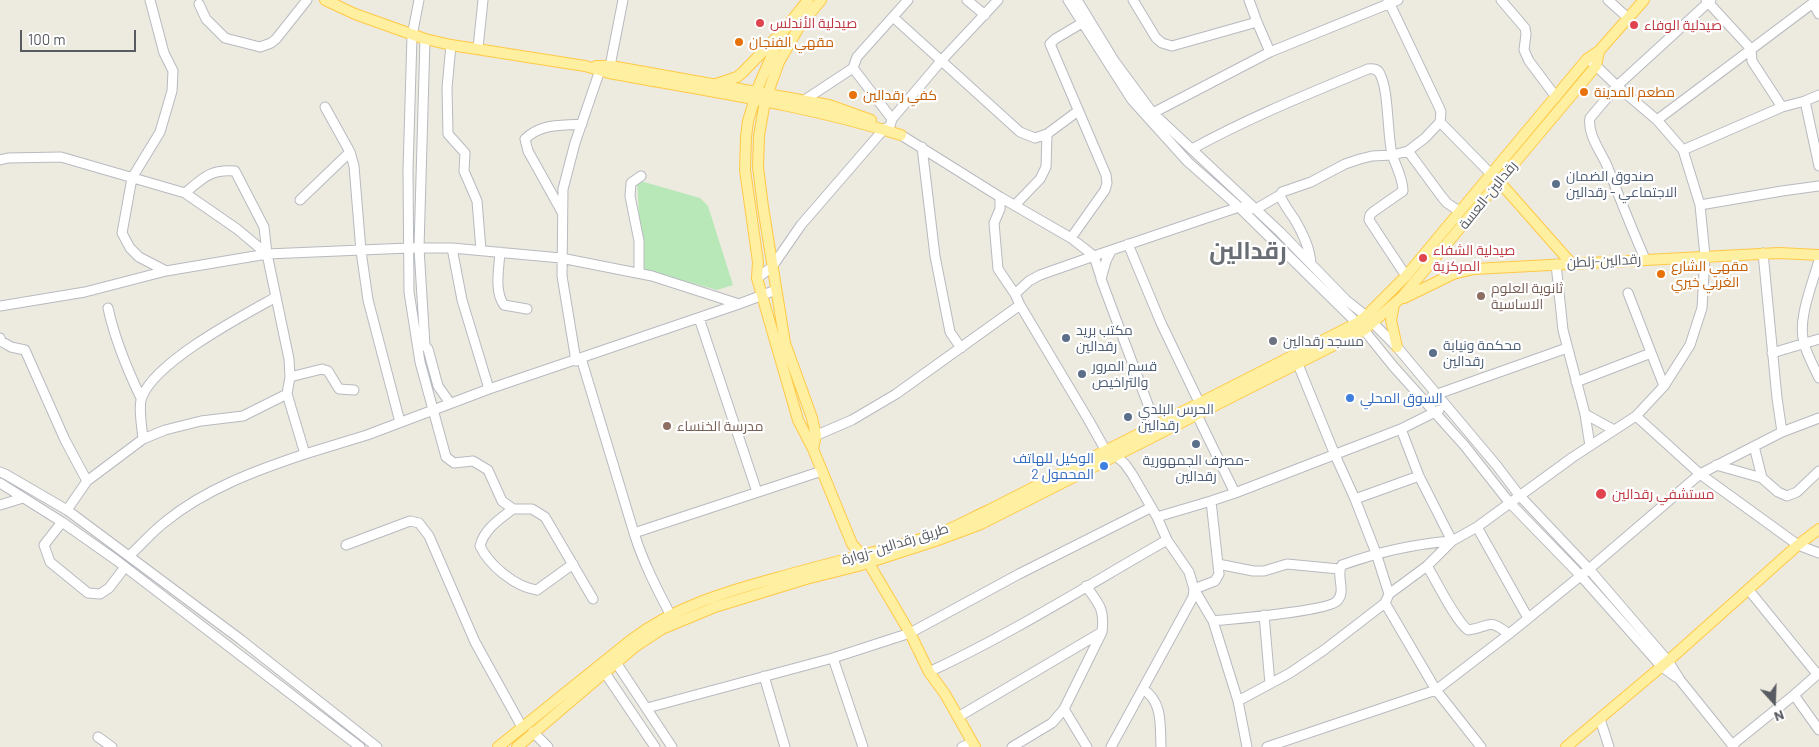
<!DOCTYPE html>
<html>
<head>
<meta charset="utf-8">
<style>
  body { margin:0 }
  #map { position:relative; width:1819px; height:747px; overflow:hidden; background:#edeadf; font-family:Barlow,sans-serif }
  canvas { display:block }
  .north { position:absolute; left:1749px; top:677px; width:50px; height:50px; -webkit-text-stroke:4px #fff; paint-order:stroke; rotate:160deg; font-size:14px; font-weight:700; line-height:20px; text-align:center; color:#585c62 }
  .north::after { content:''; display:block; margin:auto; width:18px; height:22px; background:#585c62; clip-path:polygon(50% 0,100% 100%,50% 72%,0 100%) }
  .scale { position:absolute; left:20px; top:30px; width:116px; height:22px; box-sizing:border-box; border:2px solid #585c62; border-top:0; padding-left:6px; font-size:15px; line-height:18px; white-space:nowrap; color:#585c62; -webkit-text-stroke:4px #fff; paint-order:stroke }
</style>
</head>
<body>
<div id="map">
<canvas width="1819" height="747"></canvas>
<div class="north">N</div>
<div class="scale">100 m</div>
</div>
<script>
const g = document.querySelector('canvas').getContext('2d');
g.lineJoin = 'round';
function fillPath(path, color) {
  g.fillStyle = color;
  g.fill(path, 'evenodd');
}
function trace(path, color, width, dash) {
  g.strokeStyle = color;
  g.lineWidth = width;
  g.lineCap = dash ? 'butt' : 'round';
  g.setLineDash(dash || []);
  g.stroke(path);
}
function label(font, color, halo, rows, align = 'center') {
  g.font = font + ' Barlow,Cairo,sans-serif';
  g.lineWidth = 4.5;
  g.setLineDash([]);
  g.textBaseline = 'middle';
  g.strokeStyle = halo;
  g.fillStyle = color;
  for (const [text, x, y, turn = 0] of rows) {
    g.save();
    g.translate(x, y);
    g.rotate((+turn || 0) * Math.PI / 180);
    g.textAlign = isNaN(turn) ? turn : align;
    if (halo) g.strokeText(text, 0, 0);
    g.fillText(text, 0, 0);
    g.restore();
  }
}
fillPath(new Path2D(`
  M637 180 700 198 708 206 733 285 717 290 642 269Z`), '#b8e8b8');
const minor = new Path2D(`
  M150 0 164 53 173 71 172 91 160 132 132 178 122 233 130 248 139 257 166 271
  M419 0 412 36 408 170 409 292 420 362 446 457 454 463 473 461 488 470 502 501 513 509H532L545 517 593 599
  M967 0 985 15
  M1068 0 1132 100 1188 162 1239 207 1364 330 1393 366 1464 445 1509 502 1581 576 1661 666 1676 677
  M1077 0 1115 62 1152 112 1280 232 1346 300 1366 316 1397 347 1497 466 1519 495 1589 569 1668 661 1680 680 1734 747
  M1133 0 1156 38 1162 43 1172 46 1257 22
  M1249 0 1257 22 1270 52
  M1501 0 1525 28 1526 34 1524 50 1529 61 1556 97
  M1608 0 1628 18
  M1706 0 1751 49 1752 61 1782 107
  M1813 3 1819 14
  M199 4 206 19 225 38 260 47 271 43 276 39 307 0
  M893 17 1020 132 1035 138 1047 134 1078 111
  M425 39 419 248 425 346 428 349 438 386 450 403
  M451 45 447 88 448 134 465 153 464 171 477 201 481 250
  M478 48 483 0
  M853 68 892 119
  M609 71 623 0
  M803 101 853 68 857 57 908 0
  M1805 101 1819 166
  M325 107 350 152 354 166 361 251 368 300 400 422
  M1149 115 1270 52 1398 0
  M1657 120 1817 0
  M1440 122 1491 174
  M901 135 1000 197 1071 238 1094 256 1239 207 1256 209 1280 195
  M922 147 935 256 950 332 961 348
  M1192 149C1248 118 1308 94 1368 69 1373 68 1378 69 1380 74 1389 91 1387 133 1392 154 1396 167 1403 178 1403 191L1373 212 1370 215 1369 220 1406 276
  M1683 150 1782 107 1805 101 1819 95
  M1408 151 1442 197 1447 203 1459 211
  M0 160 8 158 61 157 185 193 237 229 267 254 289 359 290 377 287 394 305 454 367 435 489 389 739 304 776 290
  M185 193C203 178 210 169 235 171L264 227 267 254
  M1000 197V209L994 223 998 269 1015 294
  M300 200 350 152
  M1015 205 1040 179 1046 167 1047 134
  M1700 205 1782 191 1819 186
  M562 212 528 151 525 139C542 123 560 126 582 124
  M1071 238 1105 190 1107 183 1106 175 1050 44 1055 39 1082 23
  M1128 244 1161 323 1199 402
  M452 248 462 300 489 389
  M1111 251 1106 261 1101 279 1156 426
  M500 252C499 269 494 291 504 305L527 309
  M1763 253 1777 398 1782 432
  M1645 259C1632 229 1620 199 1608 168 1602 153 1587 135 1590 118L1617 86 1711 0
  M1819 260C1813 283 1797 319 1804 343 1807 355 1814 367 1819 378
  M1311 264C1310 248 1303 234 1295 220 1290 212 1283 204 1280 195L1282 192 1311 182 1345 164 1360 159 1372 156 1393 155 1408 151 1425 138 1440 122 1441 112 1439 107 1388 0
  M1556 264 1563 330 1585 414 1590 446
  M639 273V241L630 196 631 183 641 176
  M757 278 772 267 801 225 884 129 890 126 892 119 941 61 998 0
  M1628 293 1664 386
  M1020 305 1015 294 1029 281 1040 275 1094 256 1101 278
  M0 306 85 292 166 271 267 254 409 248H452L561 258 652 276 739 304
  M108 308C115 340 127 369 141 398
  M699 318 757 492
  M0 338 1 341 11 347 25 350 65 440 87 481
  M1772 353 1819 339
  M1295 357 1335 455 1355 499 1376 553 1389 594
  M581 358 634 533 822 471
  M576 361 562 276 563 189 575 143 600 70
  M290 377 322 369 328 371 339 389 354 390
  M1576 382 1651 353
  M1432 396 1567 348
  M1585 414 1614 430
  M1197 415 1235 493 1401 429 1439 410
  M1636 416 1700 474 1798 545 1819 553
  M810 438 852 420 896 394 1020 305 1088 419 1106 451 1115 455 1125 464 1132 474 1157 517 1167 540 1189 572 1194 589 1193 597 1111 747
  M143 439C142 428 138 406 142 397 156 361 242 316 276 297
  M1754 446 1762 478
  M1716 465 1762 478 1778 492 1787 496 1797 492 1819 471
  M0 472 5 474 67 510 240 639 377 747
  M0 483 62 522 116 560 360 747
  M1235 493 1211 501 1219 574 1215 581 1194 589 1213 621 1238 701 1247 747
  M1355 499 1419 476
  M0 505 23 498
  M513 509C500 519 484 529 480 546 489 565 515 587 537 590L573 564
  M67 510 87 481 143 439 165 430 201 421 243 416 287 394
  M1157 517 1211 501
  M62 522 44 545 50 562 88 593 100 594 109 588 125 567
  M1477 527 1528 618
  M634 533C643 562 656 587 670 614
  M346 545 410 521 419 523 429 536 475 642 522 727
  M129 556C141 545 152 532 165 522 205 489 257 470 305 454
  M1218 564 1253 571H1264L1287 564 1339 569
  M1427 566C1437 582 1455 620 1468 630 1492 627 1486 617 1509 634
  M1748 589 1817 674
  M1385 603 1436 690 1481 747
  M1264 615 1270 684
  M1213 621C1232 619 1328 611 1337 601 1347 591 1335 575 1342 565 1378 552 1414 544 1452 541L1419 476 1401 429
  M613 658 672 747
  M833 658 863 747
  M601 667 655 747
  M929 672C1011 634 1088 585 1167 540
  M764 676 785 747
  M1143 689C1163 702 1160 725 1161 747
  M1794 695 1819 730
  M1238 701 1290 673 1324 650 1385 603 1389 594 1427 566 1452 541 1477 527 1573 457 1636 416 1664 386 1690 345 1702 308 1705 256 1700 205 1683 150 1657 120 1617 86 1592 62
  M647 708 833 658 910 633 1019 574 1150 508
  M1064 709 1087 747
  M958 717 1102 632
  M1600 719 1609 747
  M533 732 548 747
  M98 737 112 747
  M1732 745 1794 695 1819 673
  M962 747 972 743
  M1012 747 1052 723 1064 709 1102 632C1105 609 1099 604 1086 586
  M1267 747 1436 690 1509 634 1589 569 1700 474 1782 432 1819 418`);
const major = new Path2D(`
  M325 0 355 14 425 39 451 45 585 66 609 73C706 91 806 105 901 135
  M808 0 781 34 759 85 748 121 746 137 745 170 758 262 757 278 798 420 813 449 852 544 868 562 910 633 929 672 945 694 975 747
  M596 66H611L829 105 871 120
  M716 84 737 77 742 73 776 38
  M1496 178 1571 263
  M1404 298 1453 274 1474 269 1779 253 1819 255
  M1394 305 1391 320 1397 347
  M813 449 816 435 812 418 785 343 763 207 758 167 759 136 765 101 779 62 799 27 821 0
  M498 747 631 640C674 607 725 592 776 578 829 563 882 551 934 535 953 529 971 518 989 510L1357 323 1366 316 1406 276 1587 59 1599 51 1644 0
  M517 747 636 646 662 629 715 607 806 579 858 566 935 541 981 524 1364 330 1402 297 1596 66 1599 51
  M1566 747 1668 661 1798 545 1819 529`);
trace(minor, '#b7bac0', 11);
trace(major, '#ffc946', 12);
trace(minor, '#fff', 9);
trace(major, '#ffefa1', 10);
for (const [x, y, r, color] of [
  [760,23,5,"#e0444e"],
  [1634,25,5,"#e0444e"],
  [739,42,5,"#e8710a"],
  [1584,92,5,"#e8710a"],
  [853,95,5,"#e8710a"],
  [1556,184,5,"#5c6f8a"],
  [1423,258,5,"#e0444e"],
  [1661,274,5,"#e8710a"],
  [1481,296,5,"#8d6e63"],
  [1066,338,5,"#5c6f8a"],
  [1273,341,5,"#6b7280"],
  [1433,353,5,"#5c6f8a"],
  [1082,374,5,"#5c6f8a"],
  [1350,398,5,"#3f7fe0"],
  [1128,417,5,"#5c6f8a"],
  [667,426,5,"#8d6e63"],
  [1196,444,5,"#5c6f8a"],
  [1104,466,5,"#3f7fe0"],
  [1601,494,6,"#e0444e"]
]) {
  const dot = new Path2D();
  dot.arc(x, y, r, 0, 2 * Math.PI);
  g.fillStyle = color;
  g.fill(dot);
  trace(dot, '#fff', 2);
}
label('14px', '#be3a42', '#fff', [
  ["صيدلية الأندلس",770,23],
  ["صيدلية الوفاء",1644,25],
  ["صيدلية الشفاء",1433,250],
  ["المركزية",1433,266],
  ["مستشفي رقدالين",1612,494]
], 'left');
label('14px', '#c56008', '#fff', [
  ["مقهي الفنجان",749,42],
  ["مطعم المدينة",1594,92],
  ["كفي رقدالين",863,95],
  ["مقهي الشارع",1671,266],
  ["الغربي خيري",1671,282]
], 'left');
label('14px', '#4e5e75', '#fff', [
  ["صندوق الضمان",1566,176],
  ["الاجتماعي - رقدالين",1566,192],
  ["مكتب بريد",1076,330],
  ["رقدالين",1076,346],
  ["محكمة ونيابة",1443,345],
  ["رقدالين",1443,361],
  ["قسم المرور",1092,366],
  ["والتراخيص",1092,382],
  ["الحرس البلدي",1138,409],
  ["رقدالين",1138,425],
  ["مصرف الجمهورية-",1196,460,"center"],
  ["رقدالين",1196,476,"center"]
], 'left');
label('14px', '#585c62', '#fff', [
  ["رقدالين-العسة",1488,195,-51],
  ["رقدالين-زلطن",1604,261,-3],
  ["طريق رقدالين -زوارة",895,544,-17]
]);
label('14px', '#785e54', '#fff', [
  ["ثانوية العلوم",1491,288],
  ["الاساسية",1491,304],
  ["مدرسة الخنساء",677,426]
], 'left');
label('14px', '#5b616d', '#fff', [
  ["مسجد رقدالين",1283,341]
], 'left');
label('14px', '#366cbe', '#fff', [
  ["السوق المحلي",1360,398],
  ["الوكيل للهاتف",1094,458,"right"],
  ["المحمول 2",1094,474,"right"]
], 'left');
label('bold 24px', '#696e74', '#fff', [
  ["رقدالين",1248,251]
]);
</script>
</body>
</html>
